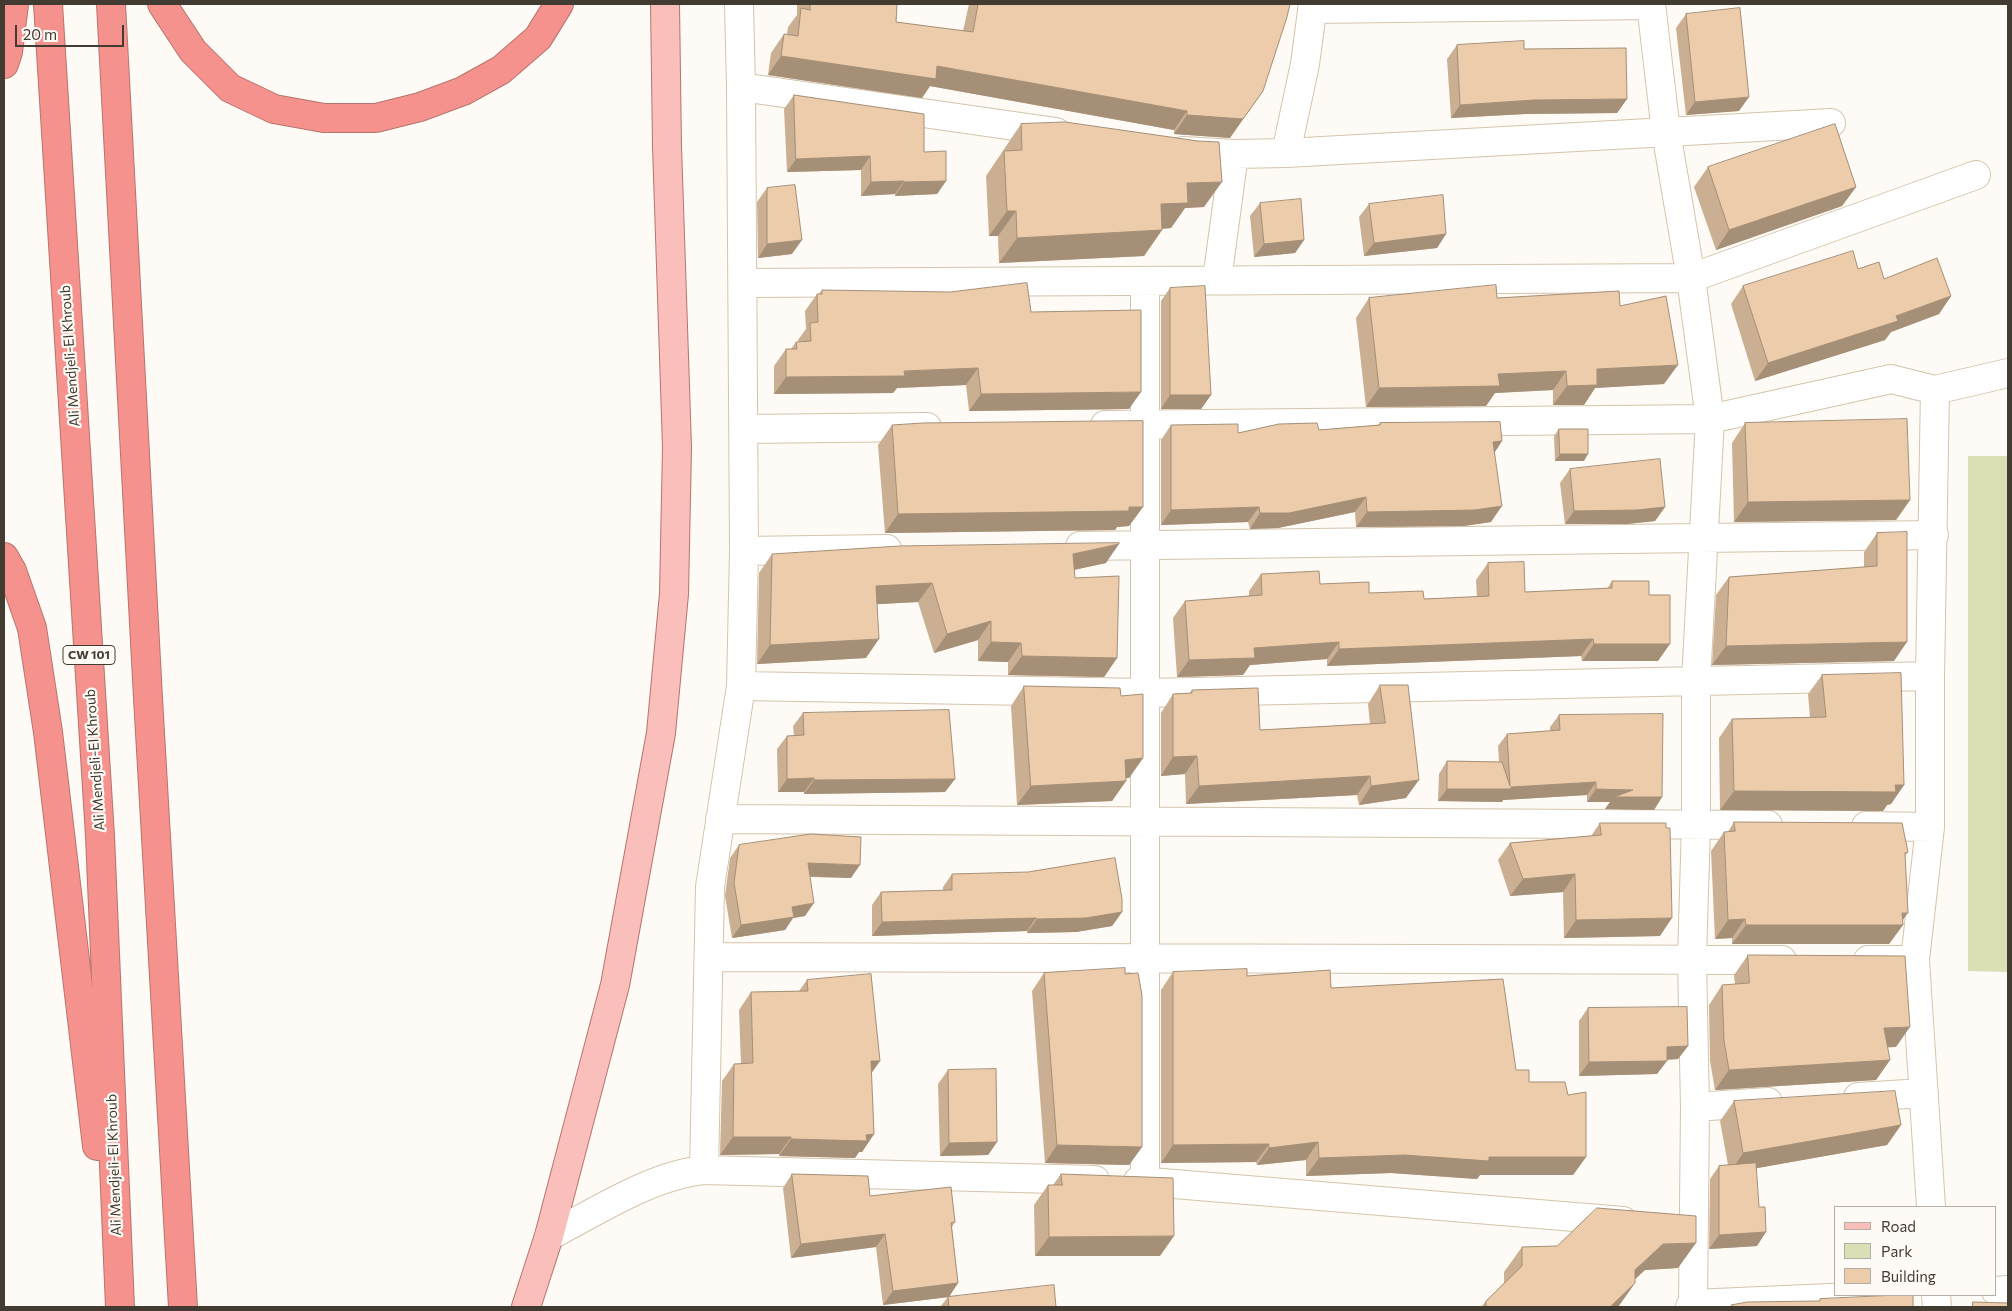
<!DOCTYPE html>
<html>
<head>
<meta charset="utf-8">
<style>
  body { margin:0 }
  #map { position:relative; width:2012px; height:1311px; overflow:hidden; background:#fefaf5; font-family:Commissioner,sans-serif }
  canvas { display:block }
  .frame { position:absolute; inset:0; border:5px solid #423b31; pointer-events:none }
  .legend { position:absolute; left:1834px; top:1206px; width:162px; height:90px; box-sizing:border-box; background:#fefaf5; border:1px solid #b3aea7; margin:0; padding:6px 9px; list-style:none; font-size:15px; color:#423b31 }
  .legend li { display:flex; align-items:center; gap:10px; height:25px }
  .legend b { width:25px; border:1px solid #b3aea7 }
  .scale { position:absolute; left:15px; top:25px; width:109px; height:22px; box-sizing:border-box; border:2px solid #423b31; border-top:0; padding-left:6px; font-size:15px; line-height:18px; white-space:nowrap; color:#423b31; -webkit-text-stroke:4px #fefaf5; paint-order:stroke }
</style>
</head>
<body>
<div id="map">
<canvas width="2012" height="1311"></canvas>
<div class="frame"></div>
<ul class="legend">
<li><b style="height:6px;background:#fabebb"></b>Road</li>
<li><b style="height:14px;background:#dbdfb5"></b>Park</li>
<li><b style="height:14px;background:#ecccaa"></b>Building</li>
</ul>
<div class="scale">20 m</div>
</div>
<script>
const g = document.querySelector('canvas').getContext('2d');
g.lineJoin = 'round';
function fillPath(path, color) {
  g.fillStyle = color;
  g.fill(path, 'evenodd');
}
function trace(path, color, width, dash) {
  g.strokeStyle = color;
  g.lineWidth = width;
  g.lineCap = dash ? 'butt' : 'round';
  g.setLineDash(dash || []);
  g.stroke(path);
}
function label(font, color, halo, rows, align = 'center') {
  g.font = font + ' Commissioner,sans-serif';
  g.lineWidth = 4.5;
  g.setLineDash([]);
  g.textBaseline = 'middle';
  g.strokeStyle = halo;
  g.fillStyle = color;
  for (const [text, x, y, turn = 0] of rows) {
    g.save();
    g.translate(x, y);
    g.rotate((+turn || 0) * Math.PI / 180);
    g.textAlign = isNaN(turn) ? turn : align;
    if (halo) g.strokeText(text, 0, 0);
    g.fillText(text, 0, 0);
    g.restore();
  }
}
fillPath(new Path2D(`
  M1968 456H2008V972L1968 971Z`), '#dbdfb5');
const minor = new Path2D(`
  M1651 4 1666 132 1691 278 1710 419 1696 681V825L1692 959 1695 1107 1693 1307
  M1312 9 1651 5
  M741 87 1056 132
  M1183 151 1234 154 1286 153 1831 123
  M1286 153 1305 64 1313 4
  M1217 280 1234 154
  M743 283 1691 278 1976 175
  M1105 425 1710 419 1891 379 1935 390 2008 373
  M744 429 927 427
  M1080 546 1934 535
  M744 551 887 549
  M741 686 1146 693 1930 676
  M720 819 1768 825
  M1866 826 1930 827
  M709 957 1782 960
  M1868 960H1915
  M1858 1097 1924 1093
  M1695 1107 1768 1102
  M704 1170 710 887 741 686 744 551 741 87 739 4
  M1138 1181 1623 1221
  M1145 1181V281
  M1931 1207 1915 960 1930 827V676L1935 390
  M549 1236C596 1212 652 1175 704 1170L1095 1180
  M1996 1291 2008 1290
  M1936 1295 1937 1307
  M1690 1307 1693 1304 1898 1295`);
const major = new Path2D(`
  M526 1307 549 1236 615 985 661 733 674 594 677 447 667 146 665 4`);
const highway = new Path2D(`
  M48 4 100 836 120 1307
  M111 4 148 698 183 1307
  M162 4 193 51 230 88 274 109 324 118H376L420 107 463 91 501 70 538 38 559 4
  M4 64 8 52 14 4
  M4 557 12 571 32 628 48 732 97 1146`);
trace(minor, '#d5c4ac', 30);
trace(major, '#b7746d', 30);
trace(highway, '#b7746d', 30);
trace(minor, '#fff', 28);
trace(major, '#fabebb', 28);
trace(highway, '#f6928e', 28);
fillPath(new Path2D(`
  M797 4H897L896 22 963 31 969 4H1290L1230 138 1174 134V130L930 86 922 98 768 75 771 53 784 34H787L788 27 797 15Z
  M1686 14 1739 111 1686 115 1676 28Z
  M1457 45 1524 49 1627 99 1617 113 1525 114 1451 118 1447 59Z
  M794 95 924 152 946 181 937 194 895 196V194L861 196V170L787 172 784 109Z
  M1021 124 1204 207 1185 208 1171 228 1162 229V230L1144 256 999 263 998 236H989L986 176Z
  M1708 167 1856 187 1842 206 1716 250 1694 187Z
  M767 188 792 254 758 258 757 202Z
  M1260 203 1304 240 1295 253 1254 257 1250 216Z
  M1369 204 1446 234 1437 248 1364 256 1359 217Z
  M1858 269 1884 279 1951 296 1939 314 1891 332 1885 340 1755 381 1731 304 1743 286Z
  M1170 288 1211 395 1201 409H1161V301Z
  M822 290 1031 312 1129 409 969 411 966 385 897 388 893 393 774 394V366L786 349H791L796 342H799L798 340 806 329 805 311 817 294H819Z
  M1369 298H1497L1620 306 1664 384 1595 388 1584 405H1553V390L1495 393 1486 406 1366 407 1356 318Z
  M1380 423 1502 441 1495 452 1491 522 1464 526 1356 527 1355 512 1278 528 1250 529 1248 522 1161 525V440L1171 425 1238 433 1319 430 1378 425Z
  M1745 423 1910 500 1896 520 1734 522 1732 443Z
  M892 425 1143 507 1129 526 1117 527 1115 530 885 533 878 445Z
  M1559 429 1584 461H1555L1554 436Z
  M1570 469 1665 507 1655 521 1627 524H1565L1560 483Z
  M1877 533 1894 661 1712 665 1716 595 1729 577 1864 567V552Z
  M772 554 1106 563 1074 570 1075 578 1117 658 1104 677 1008 675V662L978 661V640L934 653 918 602 877 604 866 658 757 664 759 573Z
  M1488 563 1525 592 1607 589 1612 581 1649 595 1658 661H1582L1581 656 1327 666V659L1250 665 1243 675 1177 677 1173 618 1185 601 1249 596V591L1261 574 1369 593 1424 599 1477 597 1476 580Z
  M1822 675 1904 785 1891 804 1887 805 1883 811 1720 810 1719 738 1732 719 1810 717 1808 694Z
  M1380 685 1406 798 1359 805 1357 795 1186 804 1185 774 1161 776V713L1173 694 1190 693 1192 690 1260 730 1370 724 1368 704Z
  M1024 686 1121 696 1143 758 1129 778H1126V781L1112 801 1017 805 1011 706Z
  M803 713 955 779 945 792 804 794V792H778L777 749 787 736 794 735 793 726Z
  M1559 715 1662 797 1654 810 1605 809 1610 802H1587V795L1503 800 1502 802 1438 801 1439 774 1447 761 1499 762 1498 746 1507 734 1550 731V727Z
  M1734 822 1908 852 1905 856 1903 925 1889 944H1732V938L1715 939 1711 851 1724 832H1728Z
  M1600 823 1660 936 1564 938 1563 892 1510 896 1498 860 1510 843 1591 836Z
  M739 845 851 878 810 877 805 916 793 918 785 930 732 938 725 896 730 858Z
  M952 874 1122 912 1112 926 1076 932 1027 933V931L872 936V905L881 892 943 891V887Z
  M1748 955 1896 1047H1887L1890 1060 1876 1080 1715 1090 1710 1061 1709 1005 1722 985 1735 984 1734 975Z
  M1173 972 1247 976 1331 988 1516 1070 1529 1082 1586 1157 1573 1175H1480L1477 1179 1391 1173 1306 1176V1160L1257 1165 1256 1162 1161 1163V990Z
  M1044 973 1125 974 1142 1147 1129 1165 1045 1163 1032 991Z
  M807 980 880 1061 871 1073 874 1134 862 1152H859L855 1158 779 1156V1154L720 1155 722 1081 734 1064H741L739 1010 751 992 799 991Z
  M1588 1008 1688 1046 1678 1059 1667 1060 1657 1074 1579 1076V1021Z
  M948 1070 997 1142 988 1155 940 1156 938 1084Z
  M1734 1101 1901 1125 1887 1145 1756 1168 1757 1246 1709 1249 1710 1179 1719 1166 1728 1165 1720 1121Z
  M792 1174 870 1196 955 1222 952 1227 958 1283 949 1296 1056 1307H940L948 1297 883 1305 876 1247 791 1258 783 1188Z
  M1061 1174 1160 1256H1035L1034 1205 1048 1185H1053Z
  M1522 1247 1678 1268 1645 1270 1635 1279V1283L1618 1307H1481L1486 1301 1504 1283V1272Z`), '#cbaf92');
fillPath(new Path2D(`
  M781 56 937 66 1187 111 1174 130 930 86 922 98 768 75Z
  M1263 91 1230 138 1174 134 1187 115Z
  M1749 97 1739 111 1686 115 1695 102Z
  M1627 99 1617 113 1525 114 1451 118 1460 105 1534 100Z
  M870 156 861 170 787 172 796 159Z
  M904 181 895 194 861 196 871 182Z
  M946 181 937 194 895 196 904 182Z
  M1222 182 1204 207 1185 208 1171 228 1143 230 1161 204 1187 183Z
  M1856 187 1842 206 1716 250 1729 230Z
  M1007 211H1016L998 236H989Z
  M1162 230 1144 256 999 263 1017 238Z
  M1446 234 1437 248 1364 256 1374 243Z
  M802 240 792 254 758 258 767 244Z
  M1304 240 1295 253 1254 257 1264 244Z
  M1951 296 1939 314 1891 332 1885 340 1755 381 1768 363Z
  M1678 365 1664 384 1595 388 1584 405H1553L1567 386 1597 369Z
  M978 368 966 385 897 388 893 393 774 394 786 377Z
  M1566 371 1553 390 1495 393 1486 406 1366 407 1379 388 1498 374Z
  M1141 392 1129 409 969 411 981 394Z
  M1170 395H1211L1201 409H1161Z
  M1502 441 1492 456 1493 442Z
  M1560 454H1588L1584 461H1555Z
  M1366 497 1355 512 1278 528 1250 529 1260 513Z
  M1910 500 1896 520 1734 522 1748 502Z
  M1502 506 1491 522 1464 526 1356 527 1367 512Z
  M1143 507 1129 526 1117 527 1115 530 885 533 898 514Z
  M1259 507 1248 522 1161 525 1171 510Z
  M1665 507 1655 521 1627 524H1565L1574 511Z
  M1119 544 1106 563 1059 573 1073 554Z
  M932 583 918 602 863 605 876 586Z
  M991 621 978 640 934 653 947 634Z
  M879 639 866 658 757 664 770 645Z
  M1593 639 1581 656 1327 666 1339 649Z
  M991 642 1021 643 1008 662 978 661Z
  M1339 642 1327 659 1250 665 1243 675 1177 677 1189 660 1254 648Z
  M1907 642 1894 661 1712 665 1726 646Z
  M1594 644H1670L1658 661H1582Z
  M1022 656 1117 658 1104 677 1008 675Z
  M1197 756 1185 774 1161 776 1173 757Z
  M1143 758 1129 778 1111 779 1125 760Z
  M1370 776 1357 795 1186 804 1199 786Z
  M814 778 804 792H778L787 779Z
  M955 779 945 792 804 794 814 780Z
  M1419 780 1406 798 1359 805 1371 786Z
  M1126 781 1112 801 1017 805 1031 786Z
  M1596 782 1587 795 1503 800 1502 802 1438 801 1447 789 1511 787Z
  M1904 785 1891 804 1887 805 1883 811 1720 810 1734 791Z
  M1596 789 1633 790 1662 797 1654 810 1605 809 1610 802H1587Z
  M808 863 860 865 851 878 799 876Z
  M1575 874 1563 892 1510 896 1523 879Z
  M814 903 805 916 793 918 785 930 732 938 741 925 792 907Z
  M1122 912 1112 926 1076 932 1027 933 1037 919Z
  M1908 913 1899 925H1903L1889 944H1732L1746 925Z
  M1036 918 1027 931 872 936 882 922Z
  M1672 918 1660 936 1564 938 1576 920Z
  M1745 919 1732 938 1715 939 1728 920Z
  M1910 1027 1896 1047 1870 1048 1884 1028Z
  M1688 1046 1678 1059 1657 1060 1667 1047Z
  M1890 1060 1876 1080 1715 1090 1729 1070Z
  M871 1061H880L868 1078Z
  M1667 1061 1657 1074 1579 1076 1589 1062Z
  M1901 1125 1887 1145 1730 1173 1743 1153Z
  M874 1134 862 1152H859L855 1158 779 1156 791 1139Z
  M733 1137H791L779 1154 720 1155Z
  M997 1142 988 1155 940 1156 949 1143Z
  M1318 1142 1306 1160 1257 1165 1269 1148Z
  M1269 1144 1256 1162 1161 1163 1173 1145Z
  M1057 1145 1142 1147 1129 1165 1045 1163Z
  M1404 1155 1489 1157H1586L1573 1175H1480L1477 1179 1391 1173 1306 1176 1319 1158Z
  M1766 1232 1757 1246 1709 1249 1719 1235Z
  M885 1234 876 1247 791 1258 801 1244Z
  M1174 1236 1160 1256H1035L1049 1237Z
  M1696 1243 1678 1268 1645 1270 1617 1296 1635 1270 1663 1244Z
  M958 1283 949 1297 883 1305 893 1291Z
  M1635 1283 1618 1307H1610Z`), '#a58f77');
const building = new Path2D(`
  M810 4H897L896 22 973 32 978 4H1290L1287 17 1263 91 1243 119 1187 115V111L937 66 936 79 781 56 784 34 798 36 801 8 810 10Z
  M1740 8 1749 97 1695 102 1686 14Z
  M1524 41V49L1626 48 1627 99 1534 100 1460 105 1457 45Z
  M794 95 924 114V152L946 151V181L904 182V181L871 182 870 156 796 159Z
  M1065 122 1198 141 1219 142 1222 182 1187 183 1188 203 1161 204 1162 230 1017 238 1016 211H1007L1004 151 1022 150 1021 124Z
  M1835 124 1856 187 1729 230 1708 167Z
  M795 185 802 240 767 244V188Z
  M1443 195 1446 234 1374 243 1369 204Z
  M1301 199 1304 240 1264 244 1260 203Z
  M1853 251 1858 269 1879 262 1884 279 1937 258 1951 296 1896 316 1898 321 1768 363 1743 286Z
  M1027 283 1031 312 1141 310V392L981 394 978 368 904 371 905 376 786 377V349H797L796 342 811 341 810 323 818 322 817 294H822V290L950 292Z
  M1496 285 1497 298 1619 291 1620 306 1666 296 1678 365 1597 369V385L1567 386 1566 371 1498 374 1500 386 1379 388 1369 298Z
  M1205 286 1211 395H1170V288Z
  M1907 419 1910 500 1748 502 1745 423Z
  M1143 421V507H1129V511L898 514 892 425 923 423Z
  M1500 422 1502 441 1493 442 1502 506 1475 510 1367 512 1366 497 1289 513H1260L1259 507 1171 510V425L1238 424V433L1279 424 1317 423 1319 430 1380 425V423Z
  M1559 429H1588V454H1560Z
  M1660 459 1665 507 1637 510 1574 511 1570 469Z
  M1907 532V642L1726 646 1729 577 1877 566V533Z
  M1119 543V544L1073 554 1075 578 1119 576 1117 658 1022 656 1021 643 991 642V621L947 634 932 583 876 586 879 639 770 645 772 554 900 546Z
  M1524 562 1525 592 1612 588V581H1649V595H1670V644H1594L1593 639 1339 649V642L1254 648 1255 658 1189 660 1185 601 1262 595 1261 574 1319 571 1320 584 1369 582V593L1423 591 1424 599 1489 596 1488 563Z
  M1901 673 1904 785H1895L1896 792 1734 791 1732 719 1826 717 1822 675Z
  M1380 685H1408L1419 780 1371 786 1370 776 1199 786 1197 756 1173 757V694L1192 693V690L1258 688 1260 730 1385 723Z
  M1024 686 1120 688 1121 696 1143 694V758L1125 760 1126 781 1031 786Z
  M949 710 955 779 814 780V778L787 779V736L804 735 803 713Z
  M1663 714 1662 797H1614L1633 790 1596 789V782L1511 787V789H1447V761L1502 762 1510 786 1507 734 1560 730 1559 715Z
  M1734 822 1902 823 1908 852 1905 853 1908 913H1902L1903 925H1746L1745 919 1728 920 1724 832 1735 831Z
  M1600 823H1666V828H1670L1672 918 1576 920 1575 874 1523 879 1510 843 1601 835Z
  M811 834 861 837 860 865 808 863 814 903 792 907 794 917 741 925 734 883 739 845Z
  M1115 858 1122 899V912L1086 918 1037 919 1036 918 882 922 881 892 952 890V874L1028 872Z
  M1748 955 1905 956 1910 1027 1884 1028 1890 1060 1729 1070 1724 1041 1722 985 1749 983Z
  M1125 968V974L1138 973 1142 995V1147L1057 1145 1044 973Z
  M1247 969V976L1330 970 1331 988 1503 979 1516 1070H1529V1082H1565L1568 1095 1586 1092V1157H1489V1161L1404 1155 1319 1158 1318 1142 1269 1148V1144L1173 1145V972Z
  M871 974 880 1061H871L874 1134 866 1135 867 1141 791 1139V1137H733L734 1064 753 1063 751 992 808 991 807 980Z
  M1687 1007 1688 1046 1667 1047V1061L1589 1062 1588 1008Z
  M996 1069 997 1142 949 1143 948 1070Z
  M1895 1091 1901 1125 1743 1153 1734 1101Z
  M1756 1163 1759 1207H1765L1766 1232 1719 1235V1166Z
  M792 1174 868 1176 870 1196 951 1187 955 1222 951 1223 958 1283 893 1291 885 1234 801 1244Z
  M1061 1174 1173 1178 1174 1236 1049 1237 1048 1185H1062Z
  M1597 1208 1696 1216V1243L1663 1244 1635 1270V1283L1610 1307H1486V1301L1522 1266V1247L1557 1246Z
  M1054 1285 1056 1307H949L948 1297Z
  M1898 1295H1913V1307H1732L1731 1305 1747 1302 1820 1301V1299Z
  M1973 1302 2008 1303V1307H1973Z`);
fillPath(building, '#ecccaa');
trace(building, '#a58f77', 1);
for (const [x, y, w] of [
  [89,655,52]
]) {
  const box = new Path2D();
  box.roundRect(x - w / 2, y - 9.5, w, 19, 4);
  g.fillStyle = '#fefaf5';
  g.fill(box);
  trace(box, '#423b31', 1);
}
label('bold 12px', '#423b31', null, [
  ["CW 101",89,655]
]);
label('14px', '#423b31', '#fefaf5', [
  ["Ali Mendjeli-El Khroub",70,356,-94],
  ["Ali Mendjeli-El Khroub",95,760,-94],
  ["Ali Mendjeli-El Khroub",114,1165,-92]
]);
</script>
</body>
</html>
